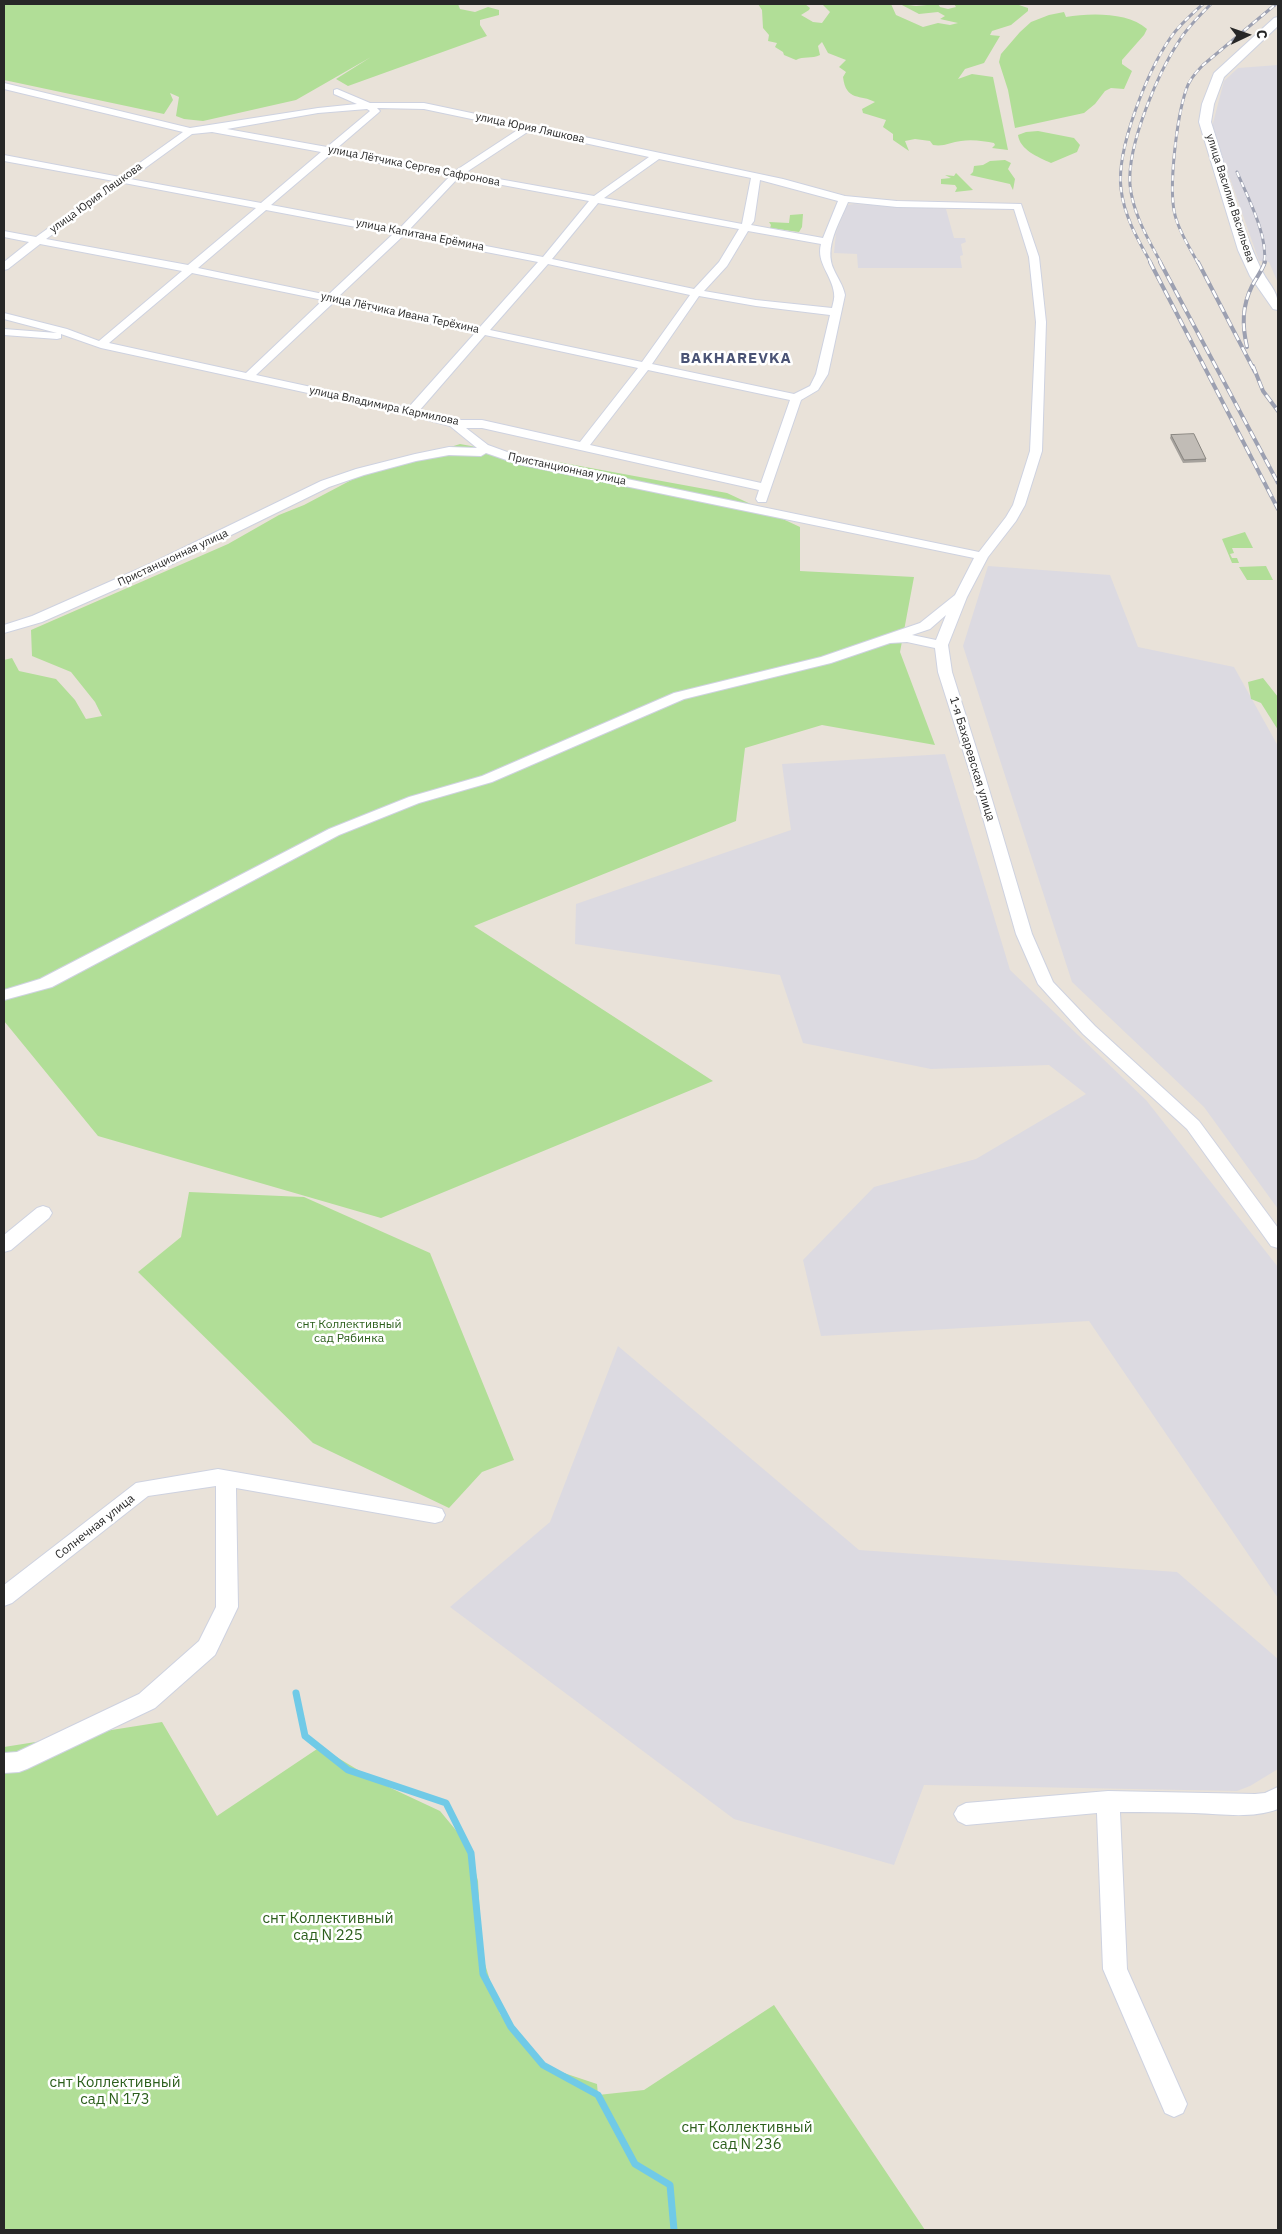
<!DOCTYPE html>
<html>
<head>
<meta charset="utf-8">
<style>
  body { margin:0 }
  #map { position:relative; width:1282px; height:2234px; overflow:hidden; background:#e9e2d9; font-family:"IBM Plex Sans",sans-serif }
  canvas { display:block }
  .frame { position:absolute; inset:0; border:5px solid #272727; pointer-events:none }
  .north { position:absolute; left:1222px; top:10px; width:50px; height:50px; -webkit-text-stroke:4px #fff; paint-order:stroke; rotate:87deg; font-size:14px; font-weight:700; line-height:20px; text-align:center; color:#272727 }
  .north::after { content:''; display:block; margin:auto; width:18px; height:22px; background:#272727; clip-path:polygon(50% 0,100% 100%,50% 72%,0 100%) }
</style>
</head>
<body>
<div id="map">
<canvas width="1282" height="2234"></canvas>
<div class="frame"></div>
<div class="north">С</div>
</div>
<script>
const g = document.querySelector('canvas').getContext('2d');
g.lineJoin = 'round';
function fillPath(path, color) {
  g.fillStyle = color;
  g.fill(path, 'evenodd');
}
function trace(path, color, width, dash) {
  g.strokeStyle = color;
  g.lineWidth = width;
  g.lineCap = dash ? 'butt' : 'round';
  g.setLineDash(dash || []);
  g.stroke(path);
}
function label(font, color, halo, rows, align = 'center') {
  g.font = font + ' "IBM Plex Sans",sans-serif';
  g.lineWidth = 5;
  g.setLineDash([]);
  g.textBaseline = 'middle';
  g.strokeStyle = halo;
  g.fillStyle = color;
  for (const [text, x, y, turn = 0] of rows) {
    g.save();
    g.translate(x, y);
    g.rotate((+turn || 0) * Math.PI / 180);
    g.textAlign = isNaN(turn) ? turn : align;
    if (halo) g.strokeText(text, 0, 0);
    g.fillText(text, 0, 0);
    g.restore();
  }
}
fillPath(new Path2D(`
  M1278 65V283L1269 262 1259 261 1212 127 1224 81 1238 68Z
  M854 204 946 209 954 238H965L966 242 961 244 963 255 960 256 962 268H858L857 254 834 253 836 233 847 205Z
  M988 566 1110 575 1138 647 1234 667 1278 746V1209L1204 1107 1072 982 963 646Z
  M945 754 1010 970 1146 1100 1278 1267V1598L1089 1321 821 1336 803 1260 874 1187 976 1159 1086 1094 1049 1065 931 1069 803 1043 780 975 575 944 576 904 791 830 782 764Z
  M618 1346 859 1550 1177 1572 1278 1659V1769L1250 1786 1237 1791 924 1785 894 1865 734 1819 450 1607 550 1522Z`), '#dcdae1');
fillPath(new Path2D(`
  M4 4H458L460 9 475 12 488 7 499 10V15L480 20V25L487 36 348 86 336 79 371 57 296 100 203 121 184 119 176 116 179 97 170 93 173 100 164 114 4 80Z
  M758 4H805L810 8 809 10 801 15 813 22 822 23 830 12 822 4H891L896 15 923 27 938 23 950 25 958 23 940 19 945 16 938 12 919 14 900 4 916 6 938 4 940 7 948 9 956 7 954 4H1016L1028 8V11L1011 25 992 31 990 35 1000 36 984 63 965 69 958 79 972 74 993 77 1008 150 992 148 995 145 994 143C985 141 971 139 961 141 951 142 944 147 933 145L930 141 915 139 905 141 909 151 893 140V134L883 127 886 120 863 113 862 109 875 102C861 94 846 102 843 77L846 72 839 67 846 60 828 53 822 42 818 46 820 55C812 59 803 56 796 60L784 55 783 52 775 47 777 43 768 41 769 35 763 28 762 10Z
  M1064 12 1066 17C1090 13 1128 12 1147 29L1144 35 1122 60V64L1132 71 1124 89 1111 88 1105 91 1095 104 1084 113 1015 128 1008 90 999 62 1001 54 1020 32 1031 22 1049 15Z
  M1038 131 1074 138 1080 145 1077 152 1051 163C1038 157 1020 150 1018 135L1026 132Z
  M990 161 1005 160 1011 163 1008 169 1015 179 1013 190 1010 184 970 175 973 172 974 166 983 165Z
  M956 173 973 190 955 192 957 188 955 185 941 184V179L951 178 945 175 954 176Z
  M803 214 802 227 799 232 770 228 771 225 769 222 789 223 790 215Z
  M460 444 727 493 800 527V571L914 577 900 652 935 745 822 725 745 748 736 821 474 926 713 1081 381 1218 98 1136 4 1021V660L12 658 19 671 56 679 75 700 86 719 102 716 95 702 71 672 32 656 31 630 228 544 279 515 304 505 359 476Z
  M1245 532 1253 548H1232L1234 553 1230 554 1232 558H1237L1239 563H1232L1222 539Z
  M1266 566 1273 580H1247L1239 567Z
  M1263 678 1278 697V730L1261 703 1251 699 1248 682Z
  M189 1192 304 1197 430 1253 514 1460 482 1472 449 1508 313 1443 138 1272 181 1237Z
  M162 1722 217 1816 320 1747 378 1782 440 1811 469 1846 478 1881 482 1954 500 2014 540 2065 597 2084 598 2095 644 2090 774 2005 925 2230H4V1747Z`), '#b1de97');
trace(new Path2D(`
  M296 1693 305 1736 348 1770 446 1803 471 1853 483 1974 511 2027 543 2065 598 2095 635 2164 670 2185 674 2230`), '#70cae7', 7);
const minor = new Path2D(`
  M4 83 190 128 318 108 357 104 334 94V90L337 89 370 103H424L783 179 845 196 897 201 1021 204 1039 257 1046 322 1042 451 1025 505 1016 521 988 557 967 597 948 645 952 672 985 776 1032 934 1053 982 1095 1026 1199 1121 1278 1228V1248L1271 1246 1187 1129 1083 1034 1038 984 1016 934 971 776 938 672 935 648 907 642 890 643 831 663 684 699 492 782 419 803 339 835 52 987 4 1000V990L40 979 329 829 409 797 482 776 674 693 821 657 920 623 955 595 974 558 518 464 486 453 481 456 449 455 416 461 364 475 329 487 162 569 42 622 4 633V625L32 616 152 563 321 481 356 469 415 454 449 447 477 448 450 426 409 415 101 348 61 334V338L57 339 4 335V329L57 333 4 319V313L67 329 99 341 182 271 40 244 8 269 4 270V262L29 242 4 237V231L36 237 114 181 4 161V155L120 177 183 132 4 89ZM377 108 424 109 519 129 455 171 336 149 378 113 380 111ZM367 109 370 111 327 147 227 129 318 113ZM529 131 649 157 594 196 465 173ZM212 132 321 152 261 203 130 179 192 134ZM331 154 450 176 399 229 271 205ZM659 159 751 178 742 224 604 198ZM459 177 589 201 543 257 408 231ZM760 180 838 201 823 238 751 225 754 221ZM124 183 256 208 188 265 46 239ZM848 202 897 207 1014 209 1029 257 1036 322 1030 451 1013 505 1006 517 979 552 521 457 488 445 466 428H482L759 490 756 499 758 502H766L801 400 818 390 828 374 845 295C843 285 838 279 834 270 823 248 840 222 848 202ZM598 203 739 229 719 262 694 289 552 259ZM266 210 393 234 328 295 198 268ZM748 231 821 244C816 263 832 275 834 293 835 298 833 303 832 308L756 300 704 291 727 266ZM403 236 538 262 480 327 338 297ZM548 264 690 295 642 362 490 330ZM192 273 323 300 246 373 109 343ZM699 296 756 306 830 315 816 374 810 386 794 394 652 364ZM333 303 475 333 408 408 256 375ZM485 335 638 368 580 442 482 420H454L419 411ZM648 370 790 400 761 483 590 445ZM946 615 936 640 912 635 930 629Z
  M43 1206 49 1208 52 1213 49 1218 11 1250 4 1252V1235L37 1208Z
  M218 1469 435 1507 442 1509 445 1515 442 1521 435 1523 236 1488 238 1607 215 1655 155 1708 27 1769 19 1772 4 1773V1753L17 1752 139 1694 199 1641 216 1607V1486L148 1496 12 1603 4 1606V1585L136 1483Z
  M1278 1787V1809C1251 1819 1223 1814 1194 1813 1169 1812 1145 1812 1120 1812L1127 1969 1187 2104 1183 2113 1174 2117 1165 2113 1103 1969 1097 1813 966 1825 958 1821 954 1814 958 1807 966 1803 1108 1791 1255 1794 1265 1793Z`);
const secondary = new Path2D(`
  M1278 17V26L1224 77 1214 104 1211 122C1227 171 1239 223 1261 269 1269 286 1279 290 1278 310L1273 309 1250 276 1238 250 1199 122 1202 104 1214 73 1274 18Z`);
trace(minor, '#ced2e0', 2);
trace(secondary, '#ced2e0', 2);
fillPath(minor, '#fff');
fillPath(secondary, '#fff');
const railFar1 = new Path2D(`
  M1237 172C1247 196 1269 237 1264 263
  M1151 263C1138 240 1124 216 1121 189 1116 148 1148 70 1171 37 1180 24 1192 14 1203 4
  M1161 263C1148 239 1133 214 1130 185 1127 145 1158 72 1181 38 1189 26 1200 15 1211 4
  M1198 263C1190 248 1179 232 1175 215 1168 188 1177 117 1186 90 1189 80 1196 72 1203 65L1276 4`);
const rail = new Path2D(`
  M1150 262 1278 509
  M1160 262 1278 483
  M1198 262 1255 372
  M1247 347C1242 325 1242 306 1252 286 1256 278 1262 271 1265 262
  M1253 366 1263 391 1278 411`);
trace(railFar1, '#9ca0b1', 3);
trace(rail, '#9ca0b1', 4);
trace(railFar1, '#fff', 2, [5.5]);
trace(rail, '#fff', 2.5, [8]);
fillPath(new Path2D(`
  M1171 435 1206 459V462L1183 463 1170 438Z`), '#a6a29d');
const building = new Path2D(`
  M1194 434 1206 459 1184 460 1171 435Z`);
fillPath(building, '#c1bcb6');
trace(building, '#87847f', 1);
label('11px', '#272727', '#fff', [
  ["улица Юрия Ляшкова",530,128,12],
  ["улица Лётчика Сергея Сафронова",414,166,11],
  ["улица Юрия Ляшкова",96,198,-36],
  ["улица Василия Васильева",1230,198,72],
  ["улица Капитана Ерёмина",420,235,11],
  ["улица Лётчика Ивана Терёхина",400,313,12],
  ["улица Владимира Кармилова",384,406,12],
  ["Пристанционная улица",567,469,12],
  ["Пристанционная улица",173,558,-25]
]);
label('12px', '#272727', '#fff', [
  ["1-я Бахаревская улица",972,759,73],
  ["Солнечная улица",95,1527,-38]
]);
label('12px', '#2c5f1c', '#fff', [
  ["снт Коллективный",349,1325],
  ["сад Рябинка",349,1339]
]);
g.letterSpacing = '1px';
label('bold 15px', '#4a5375', '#fff', [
  ["BAKHAREVKA",736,359]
]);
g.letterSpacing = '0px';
label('15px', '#2c5f1c', '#fff', [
  ["снт Коллективный",328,1919],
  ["сад N 225",328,1936],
  ["снт Коллективный",115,2083],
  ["сад N 173",115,2100],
  ["снт Коллективный",747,2128],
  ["сад N 236",747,2145]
]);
</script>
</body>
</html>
